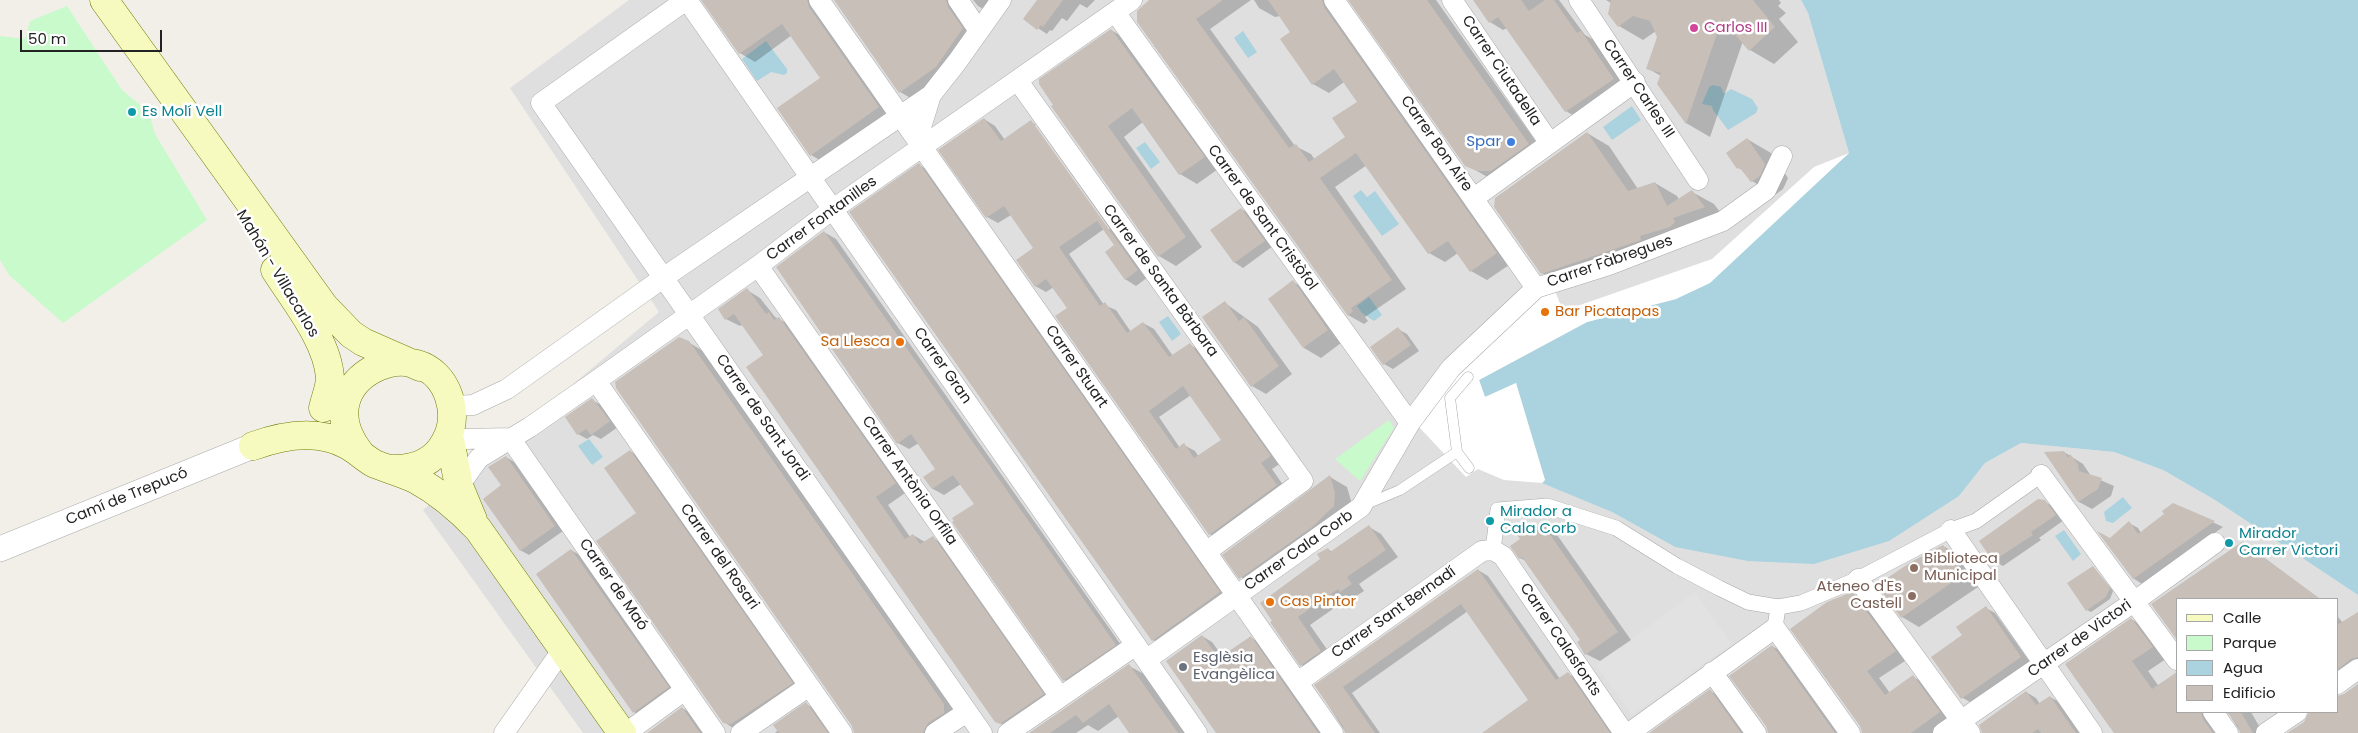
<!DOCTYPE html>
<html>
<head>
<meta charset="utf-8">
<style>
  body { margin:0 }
  #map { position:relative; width:2358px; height:733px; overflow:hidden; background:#f2efe9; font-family:Poppins,sans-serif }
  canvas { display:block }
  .legend { position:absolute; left:2176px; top:598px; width:162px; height:115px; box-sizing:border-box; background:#fff; border:1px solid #a7a7a7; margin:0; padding:6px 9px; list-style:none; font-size:15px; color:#222 }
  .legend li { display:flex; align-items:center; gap:10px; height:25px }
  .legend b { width:25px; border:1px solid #a7a7a7 }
  .scale { position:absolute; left:20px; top:30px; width:142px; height:22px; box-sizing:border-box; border:2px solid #222; border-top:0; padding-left:6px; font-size:15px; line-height:18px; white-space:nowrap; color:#222; -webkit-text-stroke:4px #fff; paint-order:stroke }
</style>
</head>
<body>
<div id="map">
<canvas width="2358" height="733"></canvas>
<ul class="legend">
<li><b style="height:6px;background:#f7fabf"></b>Calle</li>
<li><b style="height:14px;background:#c8facc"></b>Parque</li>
<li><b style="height:14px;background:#aad3df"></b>Agua</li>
<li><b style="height:14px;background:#c7bfb8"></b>Edificio</li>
</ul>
<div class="scale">50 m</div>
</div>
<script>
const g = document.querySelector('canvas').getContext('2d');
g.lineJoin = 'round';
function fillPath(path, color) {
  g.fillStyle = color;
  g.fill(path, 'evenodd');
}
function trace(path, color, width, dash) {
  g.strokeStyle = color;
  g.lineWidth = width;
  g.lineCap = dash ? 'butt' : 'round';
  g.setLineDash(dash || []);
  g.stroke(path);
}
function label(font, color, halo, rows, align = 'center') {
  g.font = font + ' Poppins,sans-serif';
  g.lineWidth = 5;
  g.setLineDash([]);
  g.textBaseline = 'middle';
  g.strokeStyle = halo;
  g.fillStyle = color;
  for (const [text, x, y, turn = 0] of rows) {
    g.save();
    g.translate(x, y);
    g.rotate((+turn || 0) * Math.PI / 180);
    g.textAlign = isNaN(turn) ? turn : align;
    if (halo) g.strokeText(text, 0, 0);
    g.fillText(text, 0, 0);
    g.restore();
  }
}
fillPath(new Path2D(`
  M629 0H1801L1808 13 1849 153 1676 299 1516 383 1612 512 1675 547 1959 496 1985 463 2021 443 2114 452 2163 470 2215 500 2358 595V733H583L423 510 659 312 510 88ZM2177 599H2337V712H2177Z`), '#e0dfdf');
fillPath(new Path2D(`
  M67 6 122 90 149 112 155 134 207 220 63 323 9 275 0 260V36L25 39 30 21Z
  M1389 420 1394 428 1360 481 1335 459Z`), '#c8facc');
fillPath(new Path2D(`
  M1695 592 1732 644 1632 715 1596 665Z`), '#e2e2e2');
fillPath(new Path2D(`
  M1801 0H2358V595L2215 500 2163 470 2114 452 2021 443 1985 463 1959 496 1889 541 1814 564 1748 561 1675 547 1612 512 1542 483 1545 480 1516 383 1485 397 1479 380 1587 322 1676 299 1849 153 1808 13Z
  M1243 31 1257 52 1248 58 1234 38Z
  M766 41 787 69V73L784 75 771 72 757 81 742 59Z
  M1713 85 1721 87 1724 94 1731 89 1752 99 1758 108 1756 113 1728 130 1713 110 1712 106 1702 104 1709 87Z
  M1632 106 1641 120 1612 140 1603 127Z
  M1145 142 1160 162 1151 169 1136 148Z
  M1361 190 1367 197 1375 191 1399 224 1382 236 1353 196Z
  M1369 297 1382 315 1374 321 1362 313 1357 306Z
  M1168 316 1181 334 1172 341 1159 322Z
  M589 439 603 457 592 465 578 446Z
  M2123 497 2132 508 2113 523 2106 521 2104 512Z
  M2064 530 2081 554 2073 561 2055 536Z`), '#aad3df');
fillPath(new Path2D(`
  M1849 153 1710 283 1676 299 1587 322 1479 380 1485 397 1516 383 1545 480 1542 483 1504 480 1478 469 1466 477 1419 427 1457 373 1531 300 1555 291 1563 311 1712 259 1814 167Z`), '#fff');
fillPath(new Path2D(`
  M711 0H826L893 115 825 163 811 155 822 78 792 35 755 62 740 53 706 4Z
  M835 0H966L977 37 914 100 900 92Z
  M973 0H1002L992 14 978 6Z
  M1038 0H1095L1087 8 1080 4 1067 21 1062 18 1052 31 1050 30 1047 34 1024 19Z
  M1151 0H1251L1210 29 1295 146 1311 154 1315 160 1347 137 1359 102 1344 82 1329 93 1313 84 1291 33 1280 16 1275 17 1259 8 1254 0H1342L1512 263 1487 280 1471 271 1458 253 1445 262 1429 253 1367 165 1335 187 1406 289 1365 317 1368 321 1364 324 1348 315Z
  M1350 0H1436L1544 153 1493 180 1466 165Z
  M1478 0H1559L1585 35 1594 40 1626 87 1579 119 1566 111 1507 28 1503 30 1490 22 1475 2Z
  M1606 0H1779L1781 3 1778 6 1786 13 1779 19 1798 42 1774 64 1750 50 1743 41 1710 137 1686 123 1658 84 1661 76 1647 68 1659 37 1656 31 1643 40 1619 26 1611 3Z
  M1111 30 1128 40 1221 167 1197 184 1180 174 1143 122 1124 137 1202 247 1176 266 1159 256 1055 105Z
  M984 119 995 126 1005 140 1031 122 1042 128 1148 277 1136 286 1125 279 1116 245 1104 229 1069 254 1104 305 1116 310 1131 332 1143 323 1154 329 1173 356 1190 345 1201 351 1281 463 1272 469 1288 492 1221 541 1210 534 1054 287 1046 292 1035 286V248L1011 215 998 223 987 217ZM1036 124 1110 229H1107L1034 126ZM1191 395 1223 440 1199 457 1195 451 1184 445 1180 448 1159 417Z
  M1587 133 1609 146 1638 189 1655 183 1677 196 1679 200 1692 192 1714 204 1726 220 1564 286 1542 273Z
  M1747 139 1771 153 1788 178 1783 189 1775 195 1752 181 1745 171 1738 168Z
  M919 165 933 173 1232 600 1167 648 1153 640Z
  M1241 209 1250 214 1273 246 1243 268 1234 262Z
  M824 232 836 239 1126 652 1076 686 1064 680 976 504 961 484 944 495 933 489 925 477 936 469 919 443 909 449 898 443Z
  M1293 282 1311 292 1345 340 1321 358 1304 348Z
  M747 290 760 298 775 317 792 326 908 491 888 505 910 537 913 535 925 542 933 538 946 546 1056 702 1010 729 996 721 765 355 743 324 740 326 726 319Z
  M1225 303 1258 327 1292 374 1266 394 1252 386Z
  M1398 329 1407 334 1419 351 1393 369 1384 364Z
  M688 342 703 351 958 713 941 733H855Z
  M592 400 601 405 618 427 601 439 593 435 587 439 578 434Z
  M630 451 642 459 804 690 736 730 724 722 638 514Z
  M2064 452 2083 464 2091 476 2114 486 2111 496 2092 509 2079 502 2046 453Z
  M506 457 514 462 563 531 529 555 520 550 503 485Z
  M1330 477 1347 487 1352 504 1259 587 1241 577Z
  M2043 501 2052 506 2064 520 2039 538 2041 540 2003 566 1994 561 1980 541Z
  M2174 504 2223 527 2142 584 2133 578 2110 540 2129 523 2138 528 2141 533 2165 515Z
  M1542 525 1555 532 1631 640 1600 661 1586 654 1582 640 1526 561 1520 558 1522 540 1529 528 1533 531Z
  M1369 527 1381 534 1398 557 1359 584 1364 591 1353 598 1350 597 1310 625 1333 658 1314 672 1301 665 1272 623 1322 560 1328 549 1332 552Z
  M1943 546 1961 556 1981 585 1919 627 1902 617Z
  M2251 548 2320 599H2177L2153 605Z
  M571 550 585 558 682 696 648 720 634 712Z
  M2093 567 2113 591 2110 599 2091 612 2087 610Z
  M1478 570 1488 576 1560 679 1568 674 1578 679 1615 733H1484L1530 700 1468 611 1352 693 1380 733H1346L1316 686Z
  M1852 593 1865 600 1908 659 1879 678 1890 693 1913 677 1926 684 1952 720 1934 733H1863Z
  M1986 608 1995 613 2030 662 1970 702 1961 697 1963 636Z
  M2358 613V660L2337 682V616L2343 623Z
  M2131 619 2148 629 2169 657 2148 671 2177 712H2205L2223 733H2116Z
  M1202 636 1212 642 1223 657 1251 638 1261 643 1323 733H1218Z
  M1772 646 1785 653 1842 733H1768Z
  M1129 666 1144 674 1186 733H1132L1119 716 1098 731 1088 725 1076 733H1030Z
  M1710 691 1723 698 1748 733H1651Z
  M2026 692 2036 698 2040 704 2050 697 2059 702 2080 733H1983Z
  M806 704 820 712 836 733H775Z
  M682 708 696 716 708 733H649Z
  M2228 712H2251L2263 733H2241Z`), '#0003');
fillPath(new Path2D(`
  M701 0H807L809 7 879 107 810 156 777 108 820 78 782 24 739 54Z
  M834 0H946L948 7 963 28 936 67 899 93Z
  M1037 0H1063L1043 27 1041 25 1037 30 1023 19Z
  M1149 0H1223L1196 19 1289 148 1296 144 1309 162 1345 137 1332 118 1357 102 1334 69 1312 85 1280 39 1290 32 1268 0H1322L1324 7 1497 253 1470 272 1448 241 1428 254 1356 153 1320 178 1392 280 1351 308 1353 311 1348 316 1137 22V11Z
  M1348 0H1427L1529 144 1491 171H1477L1465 166Z
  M1473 0H1521L1529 11 1545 0H1554L1577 33 1581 31 1614 79 1565 112 1498 17 1489 23Z
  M1611 0H1753L1775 27 1749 51 1722 19 1686 124 1657 84 1661 73 1646 69 1657 37 1650 21 1633 16 1618 27 1608 14Z
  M1111 29 1205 157 1179 175 1132 108 1108 126 1186 237 1158 257 1051 106 1053 105 1039 84V79Z
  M984 118 1001 141 1031 120 1138 270 1125 280 1105 252 1114 245 1097 221 1059 247 1100 306 1105 302 1127 333 1143 322 1169 357 1190 343 1271 456 1261 463 1277 485 1209 535 1055 316 1067 308 1046 279 1035 287 1016 260 1033 248 1004 206 986 218 938 150ZM1183 386 1221 440 1194 458 1184 443 1176 449 1149 411Z
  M1587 132 1628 191 1655 182 1667 206 1692 190 1705 207 1673 218 1675 222 1670 227 1640 236 1641 240 1541 274 1494 207 1495 198Z
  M1747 138 1765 164 1760 176 1751 182 1739 167 1737 169 1726 153Z
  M919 163 1220 592 1152 641 849 212Z
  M1241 208 1265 241 1234 263 1210 230Z
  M824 231 1116 645 1063 681 952 522 954 521 952 518 974 504 953 475 932 489 923 477 935 469 911 434 897 444 776 267Z
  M1293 280 1328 330 1303 348 1268 299Z
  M747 288 766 314 769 312 774 320 779 317 896 483 876 497 905 539 913 534 920 544 933 536 1044 694 1000 724 995 722 746 367 763 355 734 314 725 320 718 309Z
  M1225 301 1239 321 1244 317 1279 366 1251 387 1202 317Z
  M1398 327 1411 345 1383 365 1370 347Z
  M679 337 689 341 944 704V713L928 723 923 733H854L852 726 616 388 615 382Z
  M592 398 610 421 591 435 586 429 577 435 565 417Z
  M630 450 793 683 731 724 723 723 596 541 636 513 604 468Z
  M2064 451 2068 458 2070 454 2078 464 2079 471 2102 478 2098 489 2078 502 2044 452Z
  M506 456 555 526 520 551 483 499 501 485 488 467Z
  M1330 475 1335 493 1334 506 1312 527 1239 579 1222 555Z
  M2038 499 2045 500 2056 515 2031 532 2033 535 1993 561 1979 541Z
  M2173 503 2215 521 2133 579 2097 531 2110 538 2129 521 2138 534 2164 514 2162 511Z
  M1542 523 1618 632 1585 655 1577 642 1580 640 1522 557 1519 559 1510 546 1520 539 1517 535 1529 527 1531 531Z
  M1369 525 1386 550 1347 577 1352 584 1340 592 1338 589 1298 617 1321 651 1300 666 1270 622 1272 621 1260 603 1320 559 1317 554 1328 548 1330 552Z
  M2242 542 2320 599H2177V640L2151 604Z
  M1943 545 1964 574 1901 618 1877 585 1911 562Z
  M571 549 669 687 633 713 536 574Z
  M2093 566 2110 588 2106 597 2086 611 2067 583Z
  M1478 569 1556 680 1568 672 1610 733H1482L1528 700 1461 604 1343 687 1375 733H1345L1343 726 1314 685Z
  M1852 592 1896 651 1867 671 1885 695 1913 675 1940 712 1911 733H1862L1860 726 1790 629 1827 602Z
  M1986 606 2021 657 1961 699 1931 657 1962 635 1956 627Z
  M2358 612V657L2351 659 2337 670V625Z
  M2131 618 2153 647 2132 661 2152 689 2177 672V712H2201L2203 719 2213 733H2114L2106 722 2065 664Z
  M1202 635 1219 658 1251 636 1318 733H1216L1166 661Z
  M1772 645 1835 733H1768L1766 726 1729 676Z
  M1129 664 1178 733H1129L1109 704 1083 723 1076 715 1050 733H1029Z
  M2358 684V733H2287L2304 722 2309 712H2337V696L2344 694Z
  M1710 689 1741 733H1649Z
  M2026 691 2036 705 2050 696 2076 733H2041L2038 729 2032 733H1982L1979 725Z
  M806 702 828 733H779L773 725Z
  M682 707 700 733H647Z
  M2227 712H2241L2253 733H2240L2238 726Z`), '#c7bfb8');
const service = new Path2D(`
  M1457 452 1450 398 1468 377
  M1457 452 1469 468
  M1364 505 1400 490 1457 452`);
const pedestrian = new Path2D(`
  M1493 550 1498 510 1547 506 1616 528 1677 566 1719 588 1748 602 1778 607 1775 628
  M1778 607 1801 603 1858 579 1951 530 1976 521 2041 475`);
const minor = new Path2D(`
  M686 0 541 103 982 733
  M687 0 1197 733
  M819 0 1333 733
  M958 0 979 31
  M1334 0 1536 288
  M1452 0 1549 142
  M1579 0 1698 180
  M1115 12 1410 423
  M1018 81 1303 481 1206 552
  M917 140 931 95
  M1474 198 1635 82
  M758 266 1060 697
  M596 381 842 733
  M452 406 473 405 507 389 663 278 931 95 957 62 1001 0
  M444 444 463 439 510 438 715 733
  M2041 475 2177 660
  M459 486 479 458 530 427 596 381 758 266 833 209 1132 0
  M1951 530 2092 733
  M1858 579 1970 733
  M1146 660 1361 507 1410 423 1451 368 1536 288 1609 265 1723 221 1766 190 1782 156
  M1712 672 1756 733
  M1298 682 1482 551 1493 550 1503 556 1624 733
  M2337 684 2358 669
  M2213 712 2228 733
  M504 733 563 649
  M626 733 685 690
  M741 733 809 686
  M935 733 967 712
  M1008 733 1136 645
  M1629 733 1775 628 1850 733
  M1943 733 2135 601 2215 543
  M2266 733 2297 712`);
const tertiary = new Path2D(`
  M0 549 253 446`);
const secondary = new Path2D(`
  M104 0 324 306 351 334 363 342 420 367
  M275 270C294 300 328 341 330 378 330 387 325 399 323 408
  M449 435 459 486 473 520
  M253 446C283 435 318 429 347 445 357 450 365 459 375 464 388 469 402 473 415 479 439 492 459 509 478 529L622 733
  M360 453C301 378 425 323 449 397 454 413 453 428 445 442 434 463 413 470 390 469`);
trace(service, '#a9a9a9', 11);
trace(pedestrian, '#a9a9a9', 16);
trace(minor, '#a9a9a9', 21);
trace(tertiary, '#a9a9a9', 26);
trace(secondary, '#707d05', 29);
trace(service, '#fff', 10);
trace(pedestrian, '#fff', 15);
trace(minor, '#fff', 20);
trace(tertiary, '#fff', 25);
trace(secondary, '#f7fabf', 28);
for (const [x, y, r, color] of [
  [1694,28,5,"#d1479c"],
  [132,112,5,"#0f9aa8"],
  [1511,142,5,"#3f7fe0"],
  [1545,312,5,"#e8710a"],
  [900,342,5,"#e8710a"],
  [1490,521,5,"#0f9aa8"],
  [2229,543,5,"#0f9aa8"],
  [1914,568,5,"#8d6e63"],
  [1912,596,5,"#8d6e63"],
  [1270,602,5,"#e8710a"],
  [1183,667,5,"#6b7280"]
]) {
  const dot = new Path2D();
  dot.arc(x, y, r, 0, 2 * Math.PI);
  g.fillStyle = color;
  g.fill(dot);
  trace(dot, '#fff', 2);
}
label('15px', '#b23c85', '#fff', [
  ["Carlos III",1704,28]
], 'left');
label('15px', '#222', '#fff', [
  ["Carrer Ciutadella",1501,71,56],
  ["Carrer Carles III",1638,89,56],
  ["Carrer Bon Aire",1436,144,55],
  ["Carrer de Sant Cristòfol",1262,218,54],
  ["Carrer Fontanilles",822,219,-36],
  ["Carrer Fàbregues",1610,262,-19],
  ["Mahón - Villacarlos",277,274,59],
  ["Carrer de Santa Bàrbara",1160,281,54],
  ["Carrer Gran",942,366,55],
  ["Carrer Stuart",1076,367,55],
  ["Carrer de Sant Jordi",762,418,55],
  ["Carrer Antònia Orfila",909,481,55],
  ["Camí de Trepucó",127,497,-22],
  ["Carrer Cala Corb",1299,551,-35],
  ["Carrer del Rosari",719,557,55],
  ["Carrer de Maó",613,585,55],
  ["Carrer Sant Bernadí",1394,613,-35],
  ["Carrer de Victori",2080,639,-35],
  ["Carrer Calasfonts",1560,640,56]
]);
label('15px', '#0d838f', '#fff', [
  ["Es Molí Vell",142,112],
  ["Mirador a",1500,512],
  ["Cala Corb",1500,529],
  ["Mirador",2239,534],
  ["Carrer Victori",2239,551]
], 'left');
label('15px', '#366cbe', '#fff', [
  ["Spar",1501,142]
], 'right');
label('15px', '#c56008', '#fff', [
  ["Bar Picatapas",1555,312],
  ["Sa Llesca",890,342,"right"],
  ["Cas Pintor",1280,602]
], 'left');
label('15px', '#785e54', '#fff', [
  ["Biblioteca",1924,559],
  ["Municipal",1924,576],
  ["Ateneo d'Es",1902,587,"right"],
  ["Castell",1902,604,"right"]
], 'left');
label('15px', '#5b616d', '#fff', [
  ["Esglèsia",1193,658],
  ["Evangèlica",1193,675]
], 'left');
</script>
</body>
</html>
